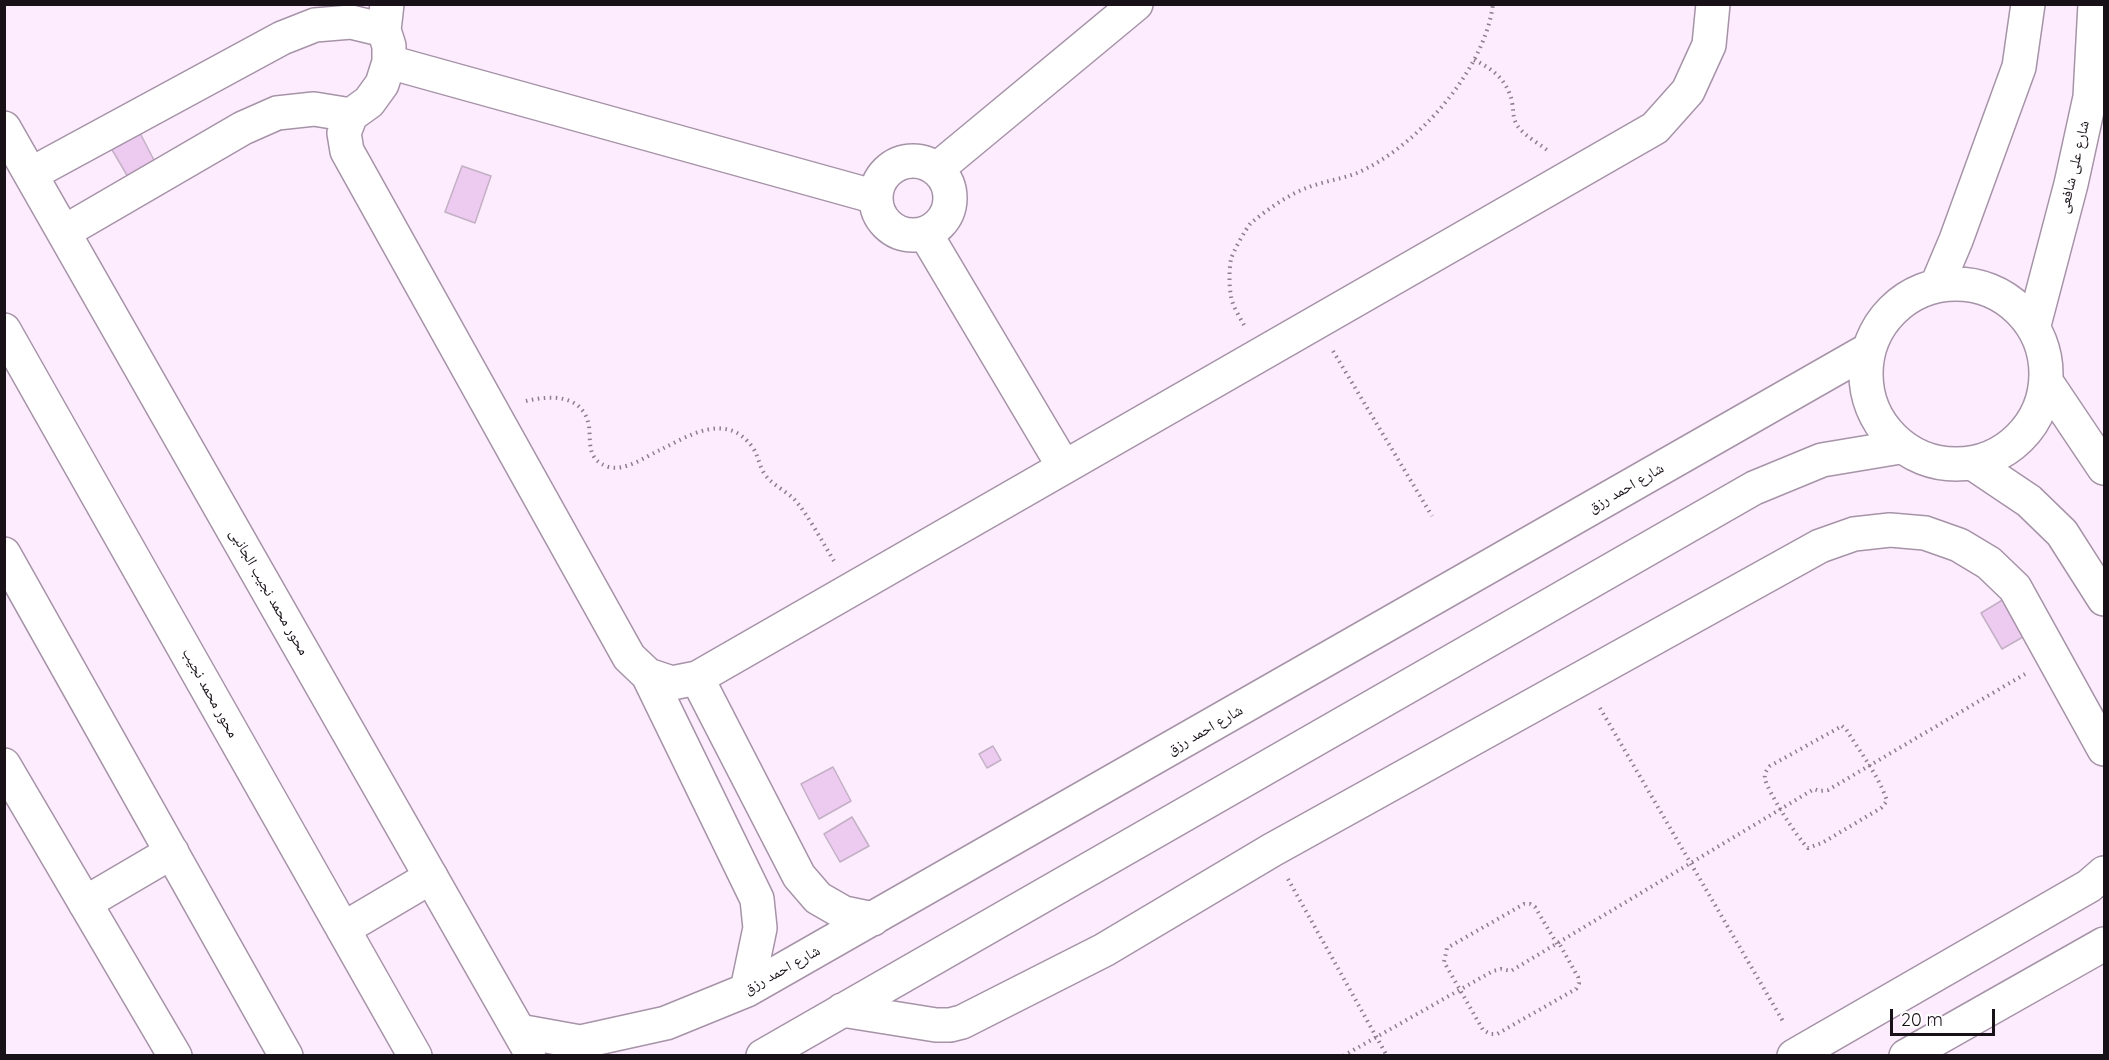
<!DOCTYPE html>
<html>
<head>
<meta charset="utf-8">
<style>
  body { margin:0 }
  #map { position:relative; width:2109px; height:1060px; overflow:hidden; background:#fdecfe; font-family:Quicksand,sans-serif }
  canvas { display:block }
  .frame { position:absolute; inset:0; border:6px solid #181118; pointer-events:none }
  .scale { position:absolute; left:1890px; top:1009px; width:105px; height:27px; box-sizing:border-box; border:3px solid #181118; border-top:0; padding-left:8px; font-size:18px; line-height:21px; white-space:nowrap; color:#181118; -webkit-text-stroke:4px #fff; paint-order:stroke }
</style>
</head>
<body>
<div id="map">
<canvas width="2109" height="1060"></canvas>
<div class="frame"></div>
<div class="scale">20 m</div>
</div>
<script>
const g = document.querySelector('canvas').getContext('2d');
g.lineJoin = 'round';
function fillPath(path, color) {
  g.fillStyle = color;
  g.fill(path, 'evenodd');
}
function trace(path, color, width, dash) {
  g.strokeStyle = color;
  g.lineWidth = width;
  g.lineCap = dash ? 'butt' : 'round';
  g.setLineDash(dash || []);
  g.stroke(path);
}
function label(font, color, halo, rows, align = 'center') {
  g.font = font + ' Quicksand,"Noto Naskh Arabic",sans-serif';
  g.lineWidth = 4.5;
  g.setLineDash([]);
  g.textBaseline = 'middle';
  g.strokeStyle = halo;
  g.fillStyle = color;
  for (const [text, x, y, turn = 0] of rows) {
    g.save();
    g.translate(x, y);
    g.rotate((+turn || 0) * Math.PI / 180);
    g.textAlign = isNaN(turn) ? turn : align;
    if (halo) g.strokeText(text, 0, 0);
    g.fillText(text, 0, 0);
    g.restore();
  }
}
const building = new Path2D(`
  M140 133 155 162 128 177 111 148Z
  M462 166 491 176 475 223 445 212Z
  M2009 596 2030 633 2002 649 1981 613Z
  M993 746 1001 760 987 768 979 754Z
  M833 767 851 801 819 819 801 784Z
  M852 817 869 846 840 862 824 834Z`);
fillPath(building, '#edcaf0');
trace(building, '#c3b0c5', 1.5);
const minor = new Path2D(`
  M387 4 384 30 389 46V62L382 84 369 102 351 115 344 133 347 151 629 657 648 675 672 683 697 678 1655 128 1688 91 1709 45 1713 4
  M389 62 876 197
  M4 128 529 1049
  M876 198a37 37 0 1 1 74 0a37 37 0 1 1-74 0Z
  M937 169 1136 4
  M31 174 282 38 315 25 351 22 384 30
  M64 232 243 128 277 113 314 109 351 115
  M925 233 1064 467
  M1866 374a90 90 0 1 1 180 0a90 90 0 1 1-180 0Z
  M1937 285 1956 240 2019 67 2028 4
  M2034 325 2071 184 2090 97 2095 4
  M2047 383 2104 468
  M1974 464 2029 501 2062 533 2104 599
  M648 675 757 899 760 928 747 990
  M697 678 799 876 818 898 844 913 873 919
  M4 765 175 1056
  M842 1010 936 1025H950L962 1022 1104 950 1272 850 1820 546 1854 534 1890 530 1925 533 1959 545 1989 563 2015 588 2104 749
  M519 1031 580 1042 666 1023 747 990 1868 350
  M763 1056 1754 488 1822 460 1900 447
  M1794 1056 2089 886 2104 873
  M1906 1056 2104 944`);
const major = new Path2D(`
  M4 330 415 1056
  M4 554 286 1056
  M85 903 172 852
  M343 929 431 877`);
trace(minor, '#a693a8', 36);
trace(major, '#a693a8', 36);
trace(new Path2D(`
  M1474 60C1492 68 1508 81 1512 102 1514 112 1512 120 1520 129 1527 137 1538 143 1547 150
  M1244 325C1239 316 1232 305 1231 296 1229 286 1229 269 1231 259 1233 252 1246 228 1251 223 1268 209 1289 194 1309 187 1325 181 1342 179 1357 173 1417 147 1485 70 1493 4
  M1333 351 1432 516
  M526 401C551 395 583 394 589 426 591 442 586 460 609 467 626 471 645 457 660 450 690 435 727 411 753 448 759 457 759 467 766 476 774 486 786 491 794 499 807 513 823 543 834 561
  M1600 708 1784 1023
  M1842 726 1846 729C1860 752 1879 776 1887 801L1881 808 1822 843 1808 848C1798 839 1768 792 1765 779 1764 773 1767 770 1770 766Z
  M1288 879 1387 1056
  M1557 944 1535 907 1530 904H1524L1447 948 1444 962 1483 1030 1490 1034H1497L1576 989 1579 983 1578 977 1559 943
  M1343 1056 1493 971 1501 969 1511 971 1814 789 1820 791 1828 790 2025 674`), '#8b7f8b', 4, [1.5, 4.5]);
trace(minor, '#fff', 33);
trace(major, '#fff', 33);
label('15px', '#181118', '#fff', [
  ["شارع على شافعى",2074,167,-77],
  ["شارع احمد رزق",1626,488,-30],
  ["محور محمد نجيب الجانبى",269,592,60],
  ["محور محمد نجيب",210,693,61],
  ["شارع احمد رزق",1205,730,-30],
  ["شارع احمد رزق",782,970,-29]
]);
</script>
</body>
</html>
